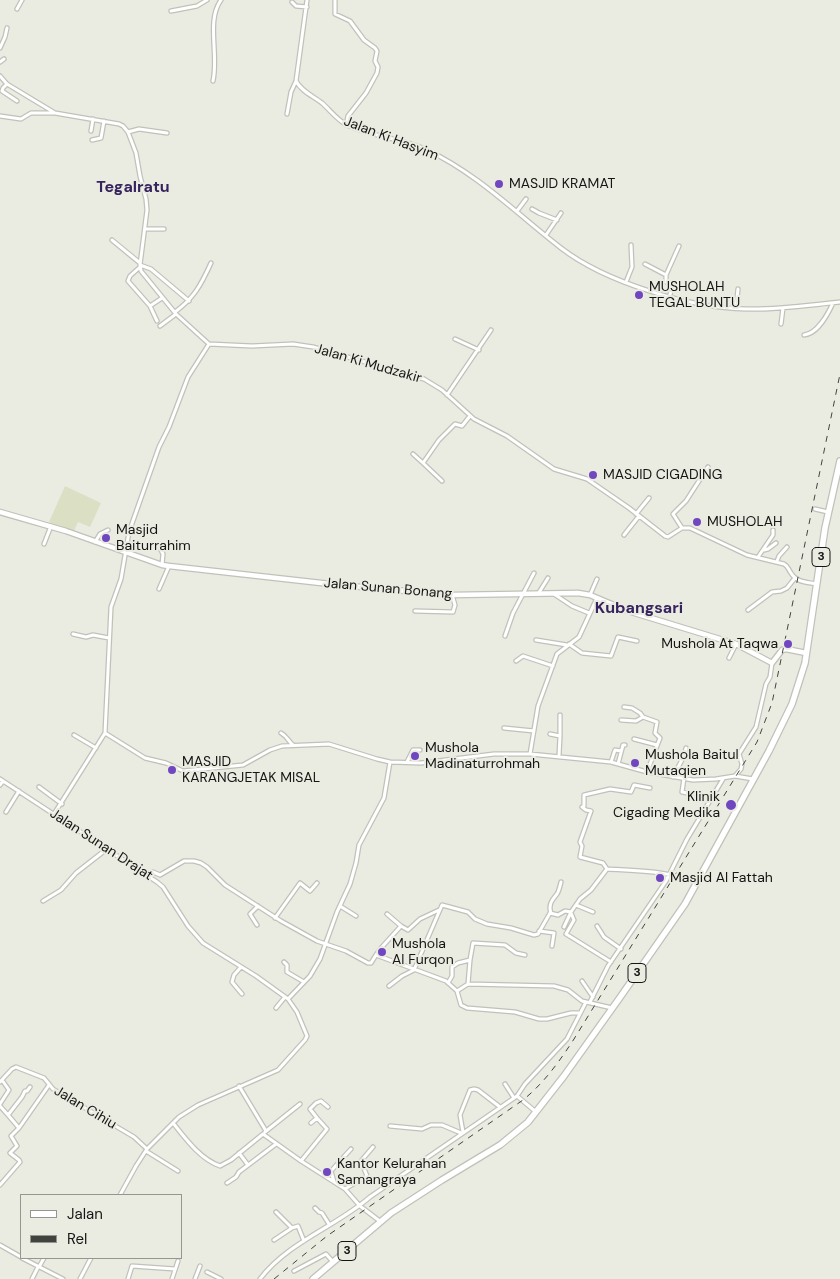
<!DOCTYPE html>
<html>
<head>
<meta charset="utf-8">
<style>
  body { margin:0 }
  #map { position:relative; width:840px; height:1279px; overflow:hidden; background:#eaece2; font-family:"DM Sans",sans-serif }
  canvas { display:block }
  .legend { position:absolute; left:20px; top:1194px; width:162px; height:65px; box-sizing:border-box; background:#eaece2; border:1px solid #95968f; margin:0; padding:6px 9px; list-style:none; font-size:15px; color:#151613 }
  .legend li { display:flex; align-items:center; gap:10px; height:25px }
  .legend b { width:25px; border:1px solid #95968f }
</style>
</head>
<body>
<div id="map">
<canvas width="840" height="1279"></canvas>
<ul class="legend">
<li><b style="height:6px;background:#fff"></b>Jalan</li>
<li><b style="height:6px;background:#41433e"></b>Rel</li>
</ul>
</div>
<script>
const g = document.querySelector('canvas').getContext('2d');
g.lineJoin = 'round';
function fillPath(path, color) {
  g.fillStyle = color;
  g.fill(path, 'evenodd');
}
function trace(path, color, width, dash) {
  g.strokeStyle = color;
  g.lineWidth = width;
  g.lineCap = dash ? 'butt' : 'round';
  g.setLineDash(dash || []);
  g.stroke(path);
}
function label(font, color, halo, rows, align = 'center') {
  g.font = font + ' "DM Sans",sans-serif';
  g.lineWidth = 4;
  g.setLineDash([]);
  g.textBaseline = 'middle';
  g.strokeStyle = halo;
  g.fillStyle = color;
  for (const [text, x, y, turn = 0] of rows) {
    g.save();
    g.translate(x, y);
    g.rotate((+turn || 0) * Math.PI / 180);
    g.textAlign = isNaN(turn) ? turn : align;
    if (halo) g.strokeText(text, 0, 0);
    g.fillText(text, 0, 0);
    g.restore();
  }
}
fillPath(new Path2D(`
  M65 486 101 503 90 527 78 522 73 533 49 522Z`), '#dbe0c4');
const street = new Path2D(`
  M307 0 296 81C301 91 313 96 322 103 330 110 337 120 347 125 372 137 402 138 427 150 478 174 517 214 561 248 605 282 690 308 746 309 777 310 809 305 840 302
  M335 0V14L350 21 364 40 375 48 377 51 375 61 378 67 377 73 366 93 348 116 346 125
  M292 2 296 6 307 7
  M17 9 22 0
  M171 11 197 6 207 0
  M0 48 5 37 7 28
  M0 62 4 59
  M0 76 7 84 55 113 119 124 123 126 128 132 136 153 140 176 146 199 147 210 140 265 141 271 176 314 209 344 252 346 293 344 313 347 424 379 442 390 474 419 507 436 554 469 587 479 629 508 665 536 668 537 682 528H690L747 555 784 564C788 566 788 569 791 573 796 582 806 582 816 584
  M213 81C219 54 206 21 221 0
  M7 84 3 88 2 91 17 101
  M287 114 291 92 296 81
  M0 116 21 119 31 113H55
  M91 131 93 119
  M128 132 139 129 167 133
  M92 140 101 138 104 121
  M532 209 539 213 557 220
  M517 211 526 199
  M145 229H164
  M546 235 561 213
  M112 240 140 263
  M645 264 666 275
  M140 265 151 269 189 301
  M140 267 130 276 128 281 150 306
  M626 282 632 267 631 245
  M669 297 674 284 666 282V275L679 246
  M736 308 738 289
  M175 312C194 298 201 285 211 263
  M157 321 150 306 162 298
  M781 324 783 308
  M160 326 176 314
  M804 335C817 334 828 314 833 303
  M455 339 479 350
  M447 395 491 330
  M413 454 423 463
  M442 481 423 463 439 440 455 424 462 426 470 416
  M815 509 828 512
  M636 514 649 498
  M682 528 673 514 686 501 708 467
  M624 535 639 516
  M95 542 100 534 108 530
  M44 544 51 526
  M764 550 768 549 776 543
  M758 557 773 535V530
  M777 561 779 556 787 547
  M162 565 163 554 161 550 162 545
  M159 589 169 566
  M538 594 548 578
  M554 594 572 606 589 613
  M590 595 597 579
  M748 610 772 592 781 591 787 588 795 578
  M415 611 453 612 455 605 452 595
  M73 634 86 637 93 635 109 638
  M505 636 513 613 534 573
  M536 640 567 645
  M569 644 582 653 611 656 618 637 637 641
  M729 658 736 644
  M516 661 523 656 553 666
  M624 707 632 708 640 713 643 717 657 722 655 733 660 738 647 772
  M621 720 636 721 643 717
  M504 728 534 731
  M105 733 145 758 166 763 183 771 243 765 270 750 282 746 329 744 377 759 390 762 421 763 494 754H530L611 762 647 772 693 780 716 779 735 776 753 779
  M281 733C287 736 288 741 293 745
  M550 734 560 736 559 756
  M74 735 96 748
  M560 736V715
  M634 739 657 745
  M530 754 538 706 557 654 579 637 597 598
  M407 762 413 750H420
  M611 762 615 750 621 751
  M618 764 623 745H625
  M735 776 741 769 742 764 739 754 756 727 766 684 770 677 772 663
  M673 777 684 756 686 748
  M684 778 682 792 692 794
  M0 779 157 882 163 887 188 926 203 943 256 976 288 999 297 1012 307 1036 305 1040 278 1070 198 1105 179 1117 147 1149 136 1166 120 1195
  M0 785 3 781
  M39 787 62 804
  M6 812 19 791
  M54 814 105 733 111 607 121 579 129 532 159 447 169 427 188 377 209 344
  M607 869 603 863 580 857 582 846 580 842 591 811 586 810 582 807 584 806V795L610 789 631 792 634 785 650 788
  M148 876 153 872 160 875 184 861H194L201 863 207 867 225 885 281 921 317 941 346 951 368 963H371L376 955 446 981 457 991 468 984 554 986 568 990 582 1001 612 1008
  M43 901 61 890 76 873 108 848
  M576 905 593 912
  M340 906 356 916
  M551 913C548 905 552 900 557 894 559 891 560 886 561 882
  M571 913 574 920 566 934 611 962
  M387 914 401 926
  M275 918 300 883 310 891 317 883
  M257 925 250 914 258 906
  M597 926 604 937 621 949
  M564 927 571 912 580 899 591 890 607 869C637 871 669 871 697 882
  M539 931 554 933 552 946
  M376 955 382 947 401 926 408 930 420 919 439 910
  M284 962 287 965V972L304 982
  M241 967 234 975 232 982 242 994
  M582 981 593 997
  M448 983 452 976V967L458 963 470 960
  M468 984 470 960 473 943 505 945 516 953 525 955
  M389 986 402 976 414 970 442 905 468 912 475 919 487 924 511 928 534 935 538 934 550 913 558 915 565 911 571 912
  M457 991 461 1005 467 1008 515 1012 539 1019H547L571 1013H580
  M288 999 310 976 320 959 337 912 350 884 356 863 359 845 384 798 390 762
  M590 1002 608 966 666 881 687 839 723 779
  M276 1008 285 997
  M0 1082 12 1069 16 1067 44 1078 53 1089 134 1137 147 1149
  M505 1084 514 1098
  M239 1086 266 1131
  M517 1096 536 1112
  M0 1104 9 1090 2 1080
  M0 1106 8 1115 22 1097 25 1091H27L30 1087
  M8 1115 19 1128
  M317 1118 310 1109 316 1103 321 1101 328 1107
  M173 1123C185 1138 200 1159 220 1166L231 1160 263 1134 301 1161 345 1189 360 1206 381 1222
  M390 1126 422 1129 431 1125H442L461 1133
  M265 1132 300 1104
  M463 1132 460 1115 470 1090 474 1089 478 1090 500 1107
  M146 1151 178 1171
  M239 1153 248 1165
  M301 1161 327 1129 317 1118 311 1123
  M334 1182 331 1171 351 1149
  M227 1183 236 1177 239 1172 276 1144
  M0 1185 20 1162 19 1160 10 1153 17 1146 11 1136 19 1128 49 1085
  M345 1189 367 1176 361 1161 373 1147
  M315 1208 319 1212 322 1213 329 1224
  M276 1212 292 1228 298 1226 304 1241
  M274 1240 292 1228
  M0 1245 21 1257
  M22 1258 63 1279
  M39 1267 44 1258
  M294 1271 326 1254 333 1262
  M207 1272 221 1279
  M32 1279 38 1267
  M80 1279 91 1258
  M128 1279 132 1266 175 1269
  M172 1279 178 1261
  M195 1279 200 1266
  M260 1279C288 1242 337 1226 370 1197L517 1096 525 1084 567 1039 586 1002`);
const secondary = new Path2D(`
  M0 512 66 531 162 565 169 566 339 585 452 595 578 593 590 595 628 611 736 644 772 663 782 650 786 649 806 653`);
const highway = new Path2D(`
  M313 1279 391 1213 442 1180 500 1145 528 1122 564 1076 621 996 685 904 769 751 792 704 805 663 825 528 840 461`);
trace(street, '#c0c2b9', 5.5);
trace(secondary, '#c0c2b9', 7);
trace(highway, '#c0c2b9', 8);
trace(street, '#fff', 3);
trace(secondary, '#fff', 4.5);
trace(highway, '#fff', 5.5);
trace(new Path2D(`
  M274 1279 327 1236 523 1100C544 1083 559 1062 574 1039L757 742 772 703 840 374`), '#41433e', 1, [6, 6]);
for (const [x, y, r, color] of [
  [499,184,5,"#7147c0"],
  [639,295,5,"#7147c0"],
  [593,475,5,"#7147c0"],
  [697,522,5,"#7147c0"],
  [106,538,5,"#7147c0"],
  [788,644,5,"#7147c0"],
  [415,756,5,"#7147c0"],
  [635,763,5,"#7147c0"],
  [172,770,5,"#7147c0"],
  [731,805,6,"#7147c0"],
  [660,878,5,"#7147c0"],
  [382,952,5,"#7147c0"],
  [327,1172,5,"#7147c0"]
]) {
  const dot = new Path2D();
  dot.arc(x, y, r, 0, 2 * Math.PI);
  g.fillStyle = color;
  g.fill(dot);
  trace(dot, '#eaece2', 2);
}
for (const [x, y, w] of [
  [821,557,18],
  [637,973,18],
  [347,1251,18]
]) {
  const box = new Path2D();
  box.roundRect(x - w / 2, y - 9.5, w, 19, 4);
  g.fillStyle = '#eaece2';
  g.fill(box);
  trace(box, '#151613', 1);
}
label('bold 12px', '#151613', null, [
  ["3",821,557],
  ["3",637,973],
  ["3",347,1251]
]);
label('14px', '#151613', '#eaece2', [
  ["Jalan Ki Hasyim",391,139,21],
  ["Jalan Ki Mudzakir",368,364,16],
  ["Jalan Sunan Bonang",388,589,5],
  ["Jalan Sunan Drajat",101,845,33],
  ["Jalan Cihiu",85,1108,31]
]);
label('14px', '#151613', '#eaece2', [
  ["MASJID KRAMAT",509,184],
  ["MUSHOLAH",649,287],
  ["TEGAL BUNTU",649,303],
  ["MASJID CIGADING",603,475],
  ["MUSHOLAH",707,522],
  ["Masjid",116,530],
  ["Baiturrahim",116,546],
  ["Mushola At Taqwa",778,644,"right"],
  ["Mushola",425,748],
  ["Madinaturrohmah",425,764],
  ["Mushola Baitul",645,755],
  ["Mutaqien",645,771],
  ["MASJID",182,762],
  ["KARANGJETAK MISAL",182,778],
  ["Klinik",720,797,"right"],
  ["Cigading Medika",720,813,"right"],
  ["Masjid Al Fattah",670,878],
  ["Mushola",392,944],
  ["Al Furqon",392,960],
  ["Kantor Kelurahan",337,1164],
  ["Samangraya",337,1180]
], 'left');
label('bold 16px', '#37245f', '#eaece2', [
  ["Tegalratu",133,188],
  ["Kubangsari",639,609]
]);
</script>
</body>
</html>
